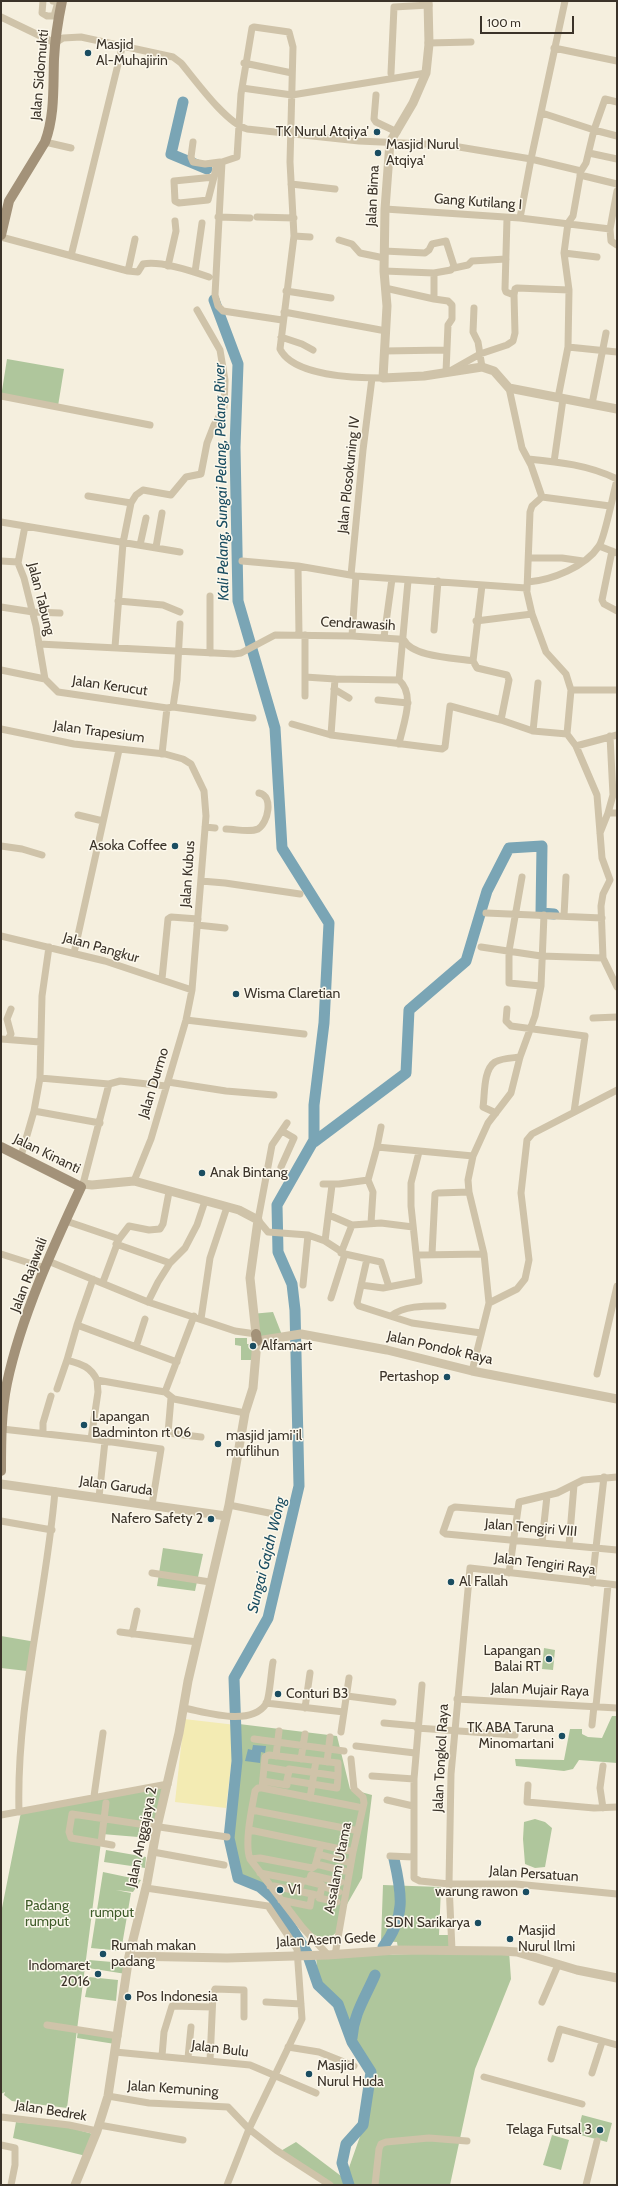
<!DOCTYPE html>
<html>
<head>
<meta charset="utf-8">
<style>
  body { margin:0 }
  #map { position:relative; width:618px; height:2186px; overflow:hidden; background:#f5efde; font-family:Cabin,sans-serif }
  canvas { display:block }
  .frame { position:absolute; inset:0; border:2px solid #3b3329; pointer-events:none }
  .scale { position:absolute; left:480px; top:16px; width:94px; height:18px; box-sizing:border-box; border:2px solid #3b3329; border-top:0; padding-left:5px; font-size:12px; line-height:14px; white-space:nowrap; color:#3b3329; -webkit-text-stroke:3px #fcf8ec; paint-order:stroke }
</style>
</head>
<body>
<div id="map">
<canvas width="618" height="2186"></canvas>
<div class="frame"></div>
<div class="scale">100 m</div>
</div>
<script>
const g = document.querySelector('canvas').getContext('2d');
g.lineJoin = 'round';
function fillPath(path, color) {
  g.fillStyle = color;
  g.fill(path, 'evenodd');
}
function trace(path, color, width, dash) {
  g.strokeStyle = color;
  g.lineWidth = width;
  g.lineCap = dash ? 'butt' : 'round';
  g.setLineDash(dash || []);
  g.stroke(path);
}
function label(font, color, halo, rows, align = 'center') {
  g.font = font + ' Cabin,sans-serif';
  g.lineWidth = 3;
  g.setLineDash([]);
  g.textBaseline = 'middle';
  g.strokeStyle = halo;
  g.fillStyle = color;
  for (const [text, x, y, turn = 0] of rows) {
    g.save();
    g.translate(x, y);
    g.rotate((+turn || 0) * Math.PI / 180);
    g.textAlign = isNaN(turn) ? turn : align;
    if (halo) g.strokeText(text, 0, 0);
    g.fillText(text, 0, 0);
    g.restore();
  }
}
fillPath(new Path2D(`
  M7 359 64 369 58 406 1 397Z
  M273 1312 282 1335 262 1342 251 1314Z
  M235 1338H247V1344H255V1360H241V1346L235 1345Z
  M163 1548 203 1554 195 1591 157 1586Z
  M1 1636 36 1642 27 1671 1 1668Z
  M544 1648 555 1650 553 1670 542 1669Z
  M612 1716H617V1763L579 1760 573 1769 564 1771 516 1766 515 1759 564 1760 570 1729H582V1734L588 1737 602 1738Z
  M239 1724 337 1736 350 1789 372 1795 362 1878 346 1906 337 1932 331 1937H319L311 1933 260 1886 238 1878 229 1838Z
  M166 1783 150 1838 102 1834 67 2108 12 2101 4 2095 5 2092 1 2094V1913L21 1812Z
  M535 1819 545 1822 552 1828 545 1867 535 1868 525 1864 523 1839 524 1822Z
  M106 1850 146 1857 145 1868 104 1862Z
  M103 1872 141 1880 133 1892 116 1890 131 1893 121 1951 91 1948Z
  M383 1885 441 1887 439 1935H453L451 1949H398L397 1942 381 1941Z
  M509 1951 511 1979 475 2069 450 2185H328L279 2152 296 2142 345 2179 364 2125 375 2070 352 2042 338 2004 319 1985 316 1957Z
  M89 1960 124 1963 126 1974 88 1968Z
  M89 1977 118 1980 116 2001 85 1997Z
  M78 2030 116 2037 115 2044 77 2038Z
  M582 2115 612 2123 607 2142 577 2134Z
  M16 2122 67 2127 93 2134 86 2156 13 2138Z
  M552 2135 569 2140 561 2170 543 2165Z`), '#afc69c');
fillPath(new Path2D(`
  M184 1719 236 1725 226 1808 175 1802Z`), '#f3ebb3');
fillPath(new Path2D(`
  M253 1745 266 1746 265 1753 261 1752 260 1763 245 1761 248 1749 252 1750Z`), '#7aa5b5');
trace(new Path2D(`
  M183 102 171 154 207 169
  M214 300 238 364 235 447 238 601 275 728 282 848 329 923 324 1023 314 1105V1142L406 1073 409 1010 466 961 487 891 509 848 542 846 541 913 554 914
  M314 1140 277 1205 278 1252 292 1284 295 1310 299 1486 268 1618 234 1678 237 1761 229 1838 238 1878 260 1887 273 1898 307 1953 318 1985 338 2004 352 2042 371 2072 363 2125 346 2144 342 2163 349 2185
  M383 1947C406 1917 402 1894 394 1859
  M352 2038C354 2013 365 1998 375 1975`), '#7aa5b5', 11);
trace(new Path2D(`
  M43 1 42 13 47 16H54L58 2 53 1
  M1 17 55 43 63 38 81 37 173 57 181 63C196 81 226 123 247 129L359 141 447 145 531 159 565 1
  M428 43 471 42
  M554 48 617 61
  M244 63 292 73
  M391 73 394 7 429 5
  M242 88 292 95 426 73
  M376 95 374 119 376 122 397 132
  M617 102 605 99 594 130 617 136
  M542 113 594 130 586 163 581 171
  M45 142 71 148
  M193 142 191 157 193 162 205 164 220 162
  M589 153 617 159
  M580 175 617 184
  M214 177 208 200 179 203 175 201 174 181 214 177 217 163
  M291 184 335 189
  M385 209 520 218 610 229 611 241 617 245
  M218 217 250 218
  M257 217 294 218
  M520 218 531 159 581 171 573 216 568 223 564 253 569 290 568 347 558 398
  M610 229 617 191
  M294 236 310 237
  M1 237 128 271 138 272 143 264C160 260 192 271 209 277
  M339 240 352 244 360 253 384 258
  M564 253 597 257
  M71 256 122 48
  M168 266 176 231 175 221
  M454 268 468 265 472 261 506 259
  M128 271 135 239
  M384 271 434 273 451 270 454 266 446 241 432 244 429 250 425 253 384 251
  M195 272 202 223
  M434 273V299L448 301 452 305V319L448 325 446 372
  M385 288 434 299
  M286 291 331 298
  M514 295 515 289 517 288 569 290
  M474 308 473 332 478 342 482 367
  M284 312 386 331
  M282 320 223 311 218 306 215 295 222 162 237 157 241 94 252 28 254 27 289 32 293 47 290 162 294 236 280 349C293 376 355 378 383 378
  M281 337 302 344 313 350
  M568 347 617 352
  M384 351 446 350
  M450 371 480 354 507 345 513 341 515 333 514 295 506 292 505 289 507 218
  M509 388 522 448 531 465 542 497 532 506 530 512 527 590
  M1 396 150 425
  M592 404 606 333
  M528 459C559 462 589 465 617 479
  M554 462 563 399
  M88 496 131 503
  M542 497 610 506
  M1 522 180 552
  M25 526 18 563 24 578 36 626 45 679
  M140 545 146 518
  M599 546 617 553
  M156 547 162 513
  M612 551 602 600 604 604 617 611
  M529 558H562L583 561
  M1 561 18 562
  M242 561 298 566
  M351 575 363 450 372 378
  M528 582C552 580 585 567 599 546 605 537 613 494 617 480
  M118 601 163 605 180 612
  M1 607 33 612 60 613
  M476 621 532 614
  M434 630 438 581
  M299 635 298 566 356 576 526 588 532 614 546 652 566 674 571 690 567 734 576 746 597 795 602 858 610 880 603 894 601 906 603 958 617 987
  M305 635V677L335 679
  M352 636 356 576
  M384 637 392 579
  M39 644 234 654 241 653 275 635 352 636 398 639 404 640C412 657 455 658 473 661L477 668 507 675 509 680 501 720 533 731 567 734
  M115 647 123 543 131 503 136 495 143 490 171 495 186 477 201 474 207 443 214 425 224 408 225 380 220 350 197 310
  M210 653V596
  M473 661 482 585
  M1 670 45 679 58 692 167 708 173 707 253 718
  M305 677V696
  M399 680C416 695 403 724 399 744
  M334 689 349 698
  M571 690H617
  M378 700 408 703
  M173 707 177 680 180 624
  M292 724 331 735 442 749 445 747 450 706 501 720
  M1 729 74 744 165 754 183 759 191 764 204 791 206 816 192 990 186 1020 151 1139 134 1181
  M533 731 538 683
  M331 735 335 679 399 680 408 581
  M576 746 617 735
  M162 754 167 708
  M608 813 613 795 610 736
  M78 815 103 821
  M205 827 215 828
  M226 829C236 829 249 833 258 829 268 823 274 796 259 793
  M600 833 608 813H617
  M1 846 22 849 42 855
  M522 877 509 951V983L541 986
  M201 881 225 883 300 894
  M486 913 602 918
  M564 916 566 877
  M197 925 225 928
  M1 936 105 961 192 990
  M481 947 541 956 603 958
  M74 953 119 750
  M162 979 168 919 171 917 198 919
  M507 1009 506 1021 511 1026 585 1036 574 1112
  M593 1018 617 1017
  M186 1020 304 1034
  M1 1039 40 1042
  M8 1039 11 1034 7 1019 11 1009
  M40 1078 109 1084 120 1081 166 1086
  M168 1082 226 1091 274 1095
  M34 1111 100 1123
  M496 1113 483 1107C485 1094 483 1070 495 1062 502 1058 513 1058 520 1057
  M287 1123 272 1145 258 1220 268 1232 308 1235 325 1241 345 1254 381 1262 389 1287
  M377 1147 381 1127
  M21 1156 34 1111 40 1078 42 996 49 947
  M281 1167 294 1138 282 1131
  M83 1184 109 1084
  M323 1184H339L368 1180
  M329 1215 352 1225
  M66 1221 119 1239 103 1282
  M371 1223 373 1192 368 1180 377 1147 473 1156
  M119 1239 129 1226 149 1230 160 1229 163 1224 169 1192
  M325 1241 332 1185
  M116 1244 170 1263
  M341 1253 352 1225 381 1223 413 1227
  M1 1254 45 1268
  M432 1254 435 1194 438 1193 469 1192
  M418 1255 484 1254
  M367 1259 357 1303 359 1306 412 1323 481 1333
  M48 1261 148 1302 235 1331 256 1334
  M93 1279 77 1325 177 1362
  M303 1285 308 1235
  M361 1285 383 1288 419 1281 411 1206V1183L419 1152
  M331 1298 345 1254
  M148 1302 158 1282 170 1263 185 1248 197 1225 205 1201
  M489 1303 484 1254 469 1192 468 1180 473 1156 488 1123 511 1093 520 1057 535 1016 541 986 544 915
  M391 1316C404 1305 428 1306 443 1306
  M201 1319 210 1258 227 1207
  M136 1347 145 1319
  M67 1360 77 1325
  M472 1371 489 1303 517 1289 525 1279 529 1260 521 1193 527 1140 532 1134 617 1090
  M597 1374 617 1286
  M97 1380 98 1392 91 1439 105 1441 99 1497
  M57 1389 67 1360C81 1364 90 1366 97 1380L165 1392 174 1399 245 1413
  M165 1392 194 1316
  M171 1398 168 1433 201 1437
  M2 1429 91 1439
  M43 1433V1423L51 1396
  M105 1441 161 1449 152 1505
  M229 1505 279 1515
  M517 1512 455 1507 451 1509 443 1532 446 1534 617 1550
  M1 1521 52 1530
  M542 1542 547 1496
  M569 1545 574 1485
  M152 1573 210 1582
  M509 1573 519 1502 557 1493 583 1480 617 1477
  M592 1583 604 1477
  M120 1632 197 1642
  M132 1634 137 1611
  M422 1685 414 1779V1878L420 1881 449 1884H516L617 1894
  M347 1696 393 1702
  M457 1699 617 1708
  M266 1703 344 1712 349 1678
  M596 1706 608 1585
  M184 1708C206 1712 250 1727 266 1704 270 1697 271 1671 273 1662
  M305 1708 310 1673
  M384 1723 417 1726
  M592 1725 594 1706
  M417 1728 515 1735
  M341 1732 344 1712
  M254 1739 344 1751
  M356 1746 415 1753
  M276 1756 279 1731
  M301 1759 305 1734
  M327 1762 330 1737
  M265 1767 289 1771 287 1780
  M372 1776 414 1779
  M263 1781 287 1785V1780L337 1788 338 1776
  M528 1785 527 1802 594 1808 617 1807
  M262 1788 265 1757 269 1755 338 1763V1776L289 1769
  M94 1796 103 1733
  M310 1798 316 1761
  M387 1800 413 1806
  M106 1803 101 1843 112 1845
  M603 1808 600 1788 603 1766
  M252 1810 354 1830
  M19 1812C16 1704 46 1598 55 1491
  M1 1815 168 1784
  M250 1830 350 1851
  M101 1843 71 1838 69 1832 72 1814 227 1837
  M153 1852 224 1865
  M318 1854 347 1862
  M390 1856 413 1857
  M250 1859 260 1858 312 1868 315 1866 321 1845
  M316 1864 344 1871
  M260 1873 302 1881 299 1891
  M306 1881 322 1885 320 1896
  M309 1882 311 1875 341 1882
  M270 1886H274L312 1894
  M322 1886 339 1892
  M146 1888 268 1906 297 1949 302 2019 249 2129 227 2185
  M281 1900 310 1906 312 1894 320 1896 319 1898 337 1902
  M452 1950 449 1884 451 1774 470 1568 617 1585
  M328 1955 302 1927 250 1859C244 1843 252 1808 255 1791L258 1788H262L358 1807
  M335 1955 353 1852 364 1803 363 1797 354 1789 351 1759
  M266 2002 301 2004
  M542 2002 558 1965
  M47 2025 118 2036
  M288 2047 319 2052 354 2066
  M115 2052 250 2065 316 2093
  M162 2056 164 2032 172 2006 212 2007
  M188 2058 191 2027
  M551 2059 560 2029 617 2045
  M210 2061 213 1994 215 1989 244 1990V2017
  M592 2073 602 2042
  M484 2077 582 2104
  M108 2096 149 2103 228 2107 249 2129 276 2150 330 2185
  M1 2117 69 2125 97 2131
  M99 2125 183 2140
  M1 2145 15 2148V2165L11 2185
  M375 2185 379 2149 381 2144 386 2142 429 2138 467 2141
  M586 2185 597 2141`), '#cfc3a9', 7);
trace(new Path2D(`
  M428 1 429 44 426 73 413 103 390 142 385 209 384 271 387 306 383 378 424 376 482 367 494 371 509 388 617 409
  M81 1187 83 1184 92 1185 134 1181 239 1210 258 1220 250 1278 256 1334
  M1 1484 226 1516
  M129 1956 227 1958 328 1955 396 1950 502 1951 517 1952 577 1970 617 1978
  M75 2185 97 2131 108 2096 129 1956 147 1883 157 1827 179 1733 188 1681 229 1505 245 1413 253 1388 257 1341 301 1334 387 1350 472 1371 617 1399`), '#cfc3a9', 9);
trace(new Path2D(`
  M1 235 9 201 45 142C55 115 53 87 54 59 55 40 58 20 62 1
  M1 1147 81 1187C53 1247 21 1317 7 1383 1 1412 1 1442 1 1471
  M256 1334 257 1341`), '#a39279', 10);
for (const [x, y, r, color] of [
  [88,53,4,"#1a4d61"],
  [377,132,4,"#1a4d61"],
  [378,153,4,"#1a4d61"],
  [175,846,4,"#1a4d61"],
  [236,994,4,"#1a4d61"],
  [202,1173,4,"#1a4d61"],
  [253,1346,4,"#1a4d61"],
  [447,1377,4,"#1a4d61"],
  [84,1425,4,"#1a4d61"],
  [218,1444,4,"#1a4d61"],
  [211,1519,4,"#1a4d61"],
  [451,1582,4,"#1a4d61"],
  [549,1659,4,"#1a4d61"],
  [278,1694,4,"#1a4d61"],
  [562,1736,4,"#1a4d61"],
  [280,1890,4,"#1a4d61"],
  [526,1892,4,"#1a4d61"],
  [478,1923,4,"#1a4d61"],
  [510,1939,4,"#1a4d61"],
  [103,1954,4,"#1a4d61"],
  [98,1974,4,"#1a4d61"],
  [128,1997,4,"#1a4d61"],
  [309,2074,4,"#1a4d61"],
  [600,2130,4,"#1a4d61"]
]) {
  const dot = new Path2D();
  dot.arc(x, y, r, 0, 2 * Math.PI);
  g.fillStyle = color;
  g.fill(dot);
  trace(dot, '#fcf8ec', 1.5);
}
label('14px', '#3b3329', '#fcf8ec', [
  ["Masjid",96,45],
  ["Al-Muhajirin",96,61],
  ["TK Nurul Atqiya'",369,132,"right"],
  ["Masjid Nurul",386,145],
  ["Atqiya'",386,161],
  ["Asoka Coffee",167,846,"right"],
  ["Wisma Claretian",244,994],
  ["Anak Bintang",210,1173],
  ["Alfamart",261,1346],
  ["Pertashop",439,1377,"right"],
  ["Lapangan",92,1417],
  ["Badminton rt 06",92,1433],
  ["masjid jami'il",226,1436],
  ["muflihun",226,1452],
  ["Nafero Safety 2",203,1519,"right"],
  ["Al Fallah",459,1582],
  ["Lapangan",541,1651,"right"],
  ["Balai RT",541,1667,"right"],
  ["Conturi B3",286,1694],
  ["TK ABA Taruna",554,1728,"right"],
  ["Minomartani",554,1744,"right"],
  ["V1",288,1890],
  ["warung rawon",518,1892,"right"],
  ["SDN Sarikarya",470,1923,"right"],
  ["Masjid",518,1931],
  ["Nurul Ilmi",518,1947],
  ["Rumah makan",111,1946],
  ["padang",111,1962],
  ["Indomaret",90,1966,"right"],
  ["2016",90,1982,"right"],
  ["Pos Indonesia",136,1997],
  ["Masjid",317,2066],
  ["Nurul Huda",317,2082],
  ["Telaga Futsal 3",592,2130,"right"]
], 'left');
label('14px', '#3b3329', '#fcf8ec', [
  ["Jalan Sidomukti",40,75,-85],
  ["Jalan Bima",373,196,-87],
  ["Gang Kutilang I",478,202,4],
  ["Jalan Plosokuning IV",349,475,-84],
  ["Jalan Tabung",41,599,76],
  ["Cendrawasih",358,624,3],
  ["Jalan Kerucut",110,686,8],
  ["Jalan Trapesium",99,732,8],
  ["Jalan Kubus",188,874,-86],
  ["Jalan Pangkur",101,948,16],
  ["Jalan Durmo",154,1083,-73],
  ["Jalan Kinanti",47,1154,26],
  ["Jalan Rajawali",29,1275,-69],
  ["Jalan Pondok Raya",440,1348,13],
  ["Jalan Garuda",116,1486,8],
  ["Jalan Tengiri VIII",531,1528,5],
  ["Jalan Tengiri Raya",545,1564,7],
  ["Jalan Mujair Raya",540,1690,2],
  ["Jalan Tongkol Raya",441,1758,-87],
  ["Jalan Anggajaya 2",142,1837,-78],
  ["Assalam Utama",338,1868,-79],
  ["Jalan Persatuan",534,1874,4],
  ["Jalan Asem Gede",326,1940,-3],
  ["Jalan Bulu",220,2049,7],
  ["Jalan Kemuning",173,2089,4],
  ["Jalan Bedrek",51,2111,9]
]);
label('14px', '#3f5c2a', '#fcf8ec', [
  ["Padang",47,1906],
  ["rumput",47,1922],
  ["rumput",112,1913]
]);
label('italic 15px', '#1a4d61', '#fcf8ec', [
  ["Kali Pelang, Sungai Pelang, Pelang River",222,482,-91],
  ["Sungai Gajah Wong",267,1555,-76]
]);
</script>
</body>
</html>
